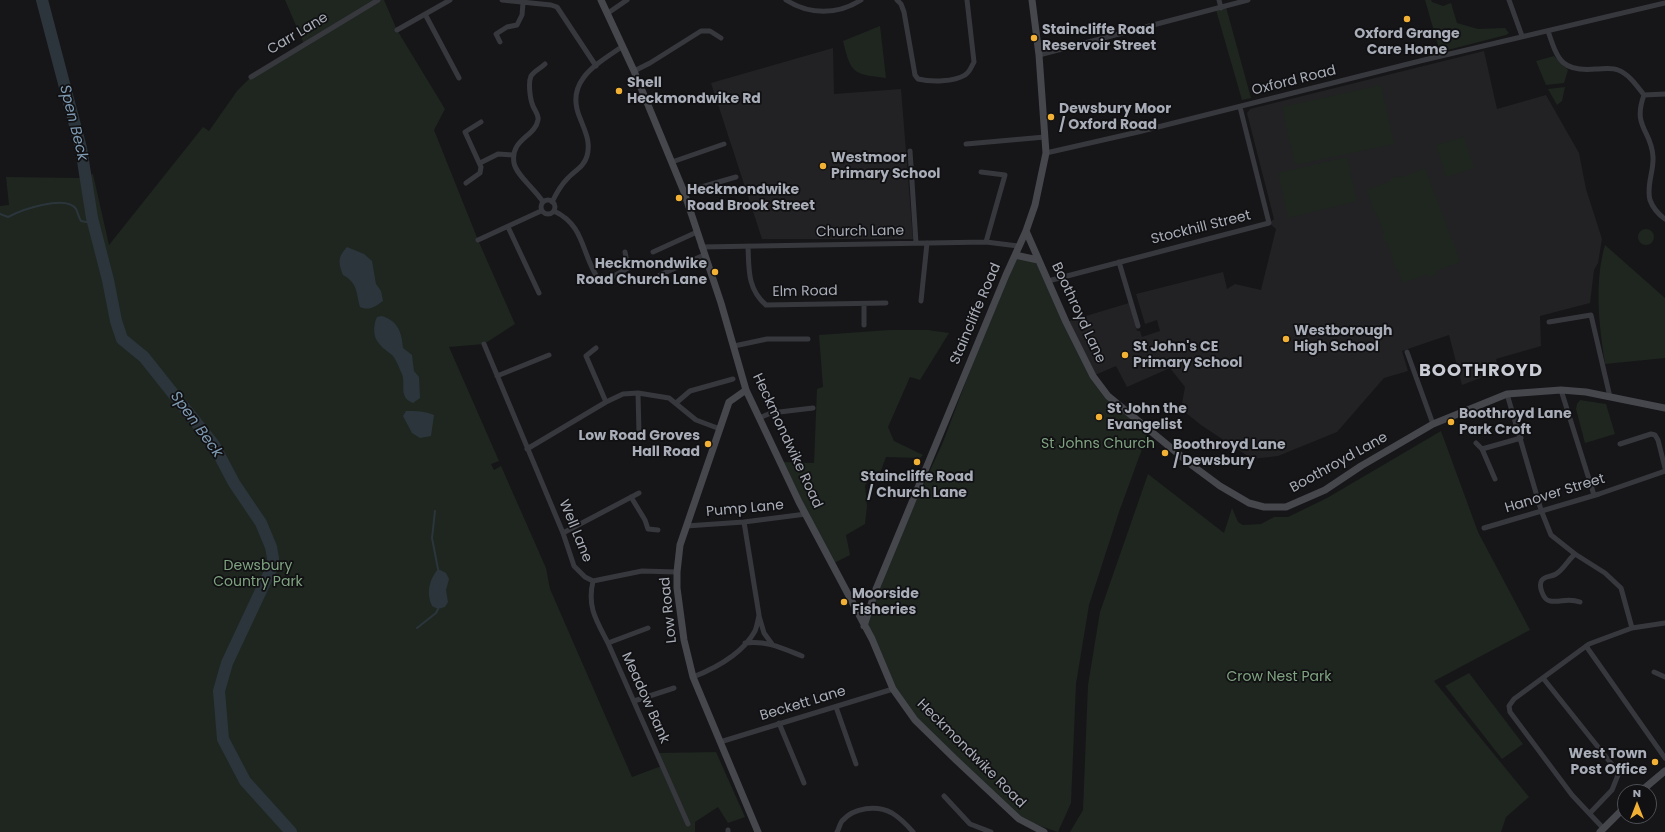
<!DOCTYPE html>
<html>
<head>
<meta charset="utf-8">
<style>
  body { margin:0 }
  #map { position:relative; width:1665px; height:832px; overflow:hidden; background:#161618; font-family:Poppins,sans-serif }
  canvas { display:block }
  .north { position:absolute; left:1617px; top:784px; width:40px; height:40px; box-sizing:border-box; background:#111113; border:1px solid #4d4f55; border-radius:50%; rotate:0deg; font-size:11px; font-weight:700; line-height:16px; text-align:center; color:#a8adb8 }
  .north::after { content:''; display:block; margin:auto; width:14px; height:18px; background:#f2b134; clip-path:polygon(50% 0,100% 100%,50% 72%,0 100%) }
</style>
</head>
<body>
<div id="map">
<canvas width="1665" height="832"></canvas>
<div class="north">N</div>
</div>
<script>
const g = document.querySelector('canvas').getContext('2d');
g.lineJoin = 'round';
function fillPath(path, color) {
  g.fillStyle = color;
  g.fill(path, 'evenodd');
}
function trace(path, color, width, dash) {
  g.strokeStyle = color;
  g.lineWidth = width;
  g.lineCap = dash ? 'butt' : 'round';
  g.setLineDash(dash || []);
  g.stroke(path);
}
function label(font, color, halo, rows, align = 'center') {
  g.font = font + ' Poppins,sans-serif';
  g.lineWidth = 3.5;
  g.setLineDash([]);
  g.textBaseline = 'middle';
  g.strokeStyle = halo;
  g.fillStyle = color;
  for (const [text, x, y, turn = 0] of rows) {
    g.save();
    g.translate(x, y);
    g.rotate((+turn || 0) * Math.PI / 180);
    g.textAlign = isNaN(turn) ? turn : align;
    if (halo) g.strokeText(text, 0, 0);
    g.fillText(text, 0, 0);
    g.restore();
  }
}
fillPath(new Path2D(`
  M833 48 834 94 901 89 913 239H762L711 83Z
  M1484 51 1497 109 1546 95 1579 153 1586 189 1602 239 1598 263 1594 270 1590 303 1540 316 1541 346 1496 359 1499 371 1462 385 1449 335 1402 351 1408 371 1384 378 1337 432 1278 456 1252 459 1201 425 1181 409 1185 387 1170 368 1127 387 1116 366 1093 376 1066 322 1129 303 1137 331H1140L1142 337 1160 331 1157 320 1145 324 1136 294 1223 272 1227 289 1235 284 1261 290 1276 229 1269 223 1274 219 1247 113 1250 109Z`), '#222225');
fillPath(new Path2D(`
  M285 0H384L397 30 445 109 434 130 478 240 515 324 484 344 449 347 499 461 491 464 494 470 501 466 546 568 550 589 632 777 664 765 658 753 716 752 745 817 728 823 718 807 695 822V832H0V206L9 205 6 177 79 178 93 174 109 245 203 127 209 131 237 91 251 77 304 44Z
  M1425 0H1431L1432 2 1443 6 1451 3 1457 23 1478 29 1505 28 1509 33 1506 35 1440 52Z
  M1226 7 1251 98 1242 100 1216 10Z
  M880 26 886 78C853 74 851 74 843 41Z
  M1554 56 1568 70 1564 83 1546 85 1536 61Z
  M1381 85 1394 144 1295 165 1282 107Z
  M1565 87 1562 101 1557 105 1548 89Z
  M1464 137 1474 168 1446 177 1436 145Z
  M1347 157 1357 201 1288 218 1278 173Z
  M1425 168 1452 240H1453L1460 262 1436 271 1437 274 1429 277 1428 274 1403 283 1397 269H1396L1387 241H1384L1382 235 1384 234 1376 212 1374 213 1367 190 1391 181V178L1399 176 1400 178Z
  M1638 237a8 8 0 1 1 16 0a8 8 0 1 1-16 0Z
  M1605 245 1665 298V358L1605 364C1599 324 1594 284 1605 245Z
  M1015 255 1038 260 1064 319 1108 396 1149 430 1119 512 1089 605 1076 684 1071 803 1058 832 1019 819 915 720 893 689 864 626 876 589 943 442 1006 275Z
  M889 330H928L949 333 920 380 910 377 888 427 894 441 923 455 920 458 886 457 880 473 873 472 865 486 867 506 865 524 846 535 850 555 832 564 781 462 814 463 817 389 823 387 819 335Z
  M1580 400 1606 404 1615 434 1585 443 1576 409 1577 404Z
  M1441 431 1478 532 1530 630 1434 681 1529 797 1506 817 1501 832H1070L1083 810 1088 685 1100 612 1148 474 1224 533 1232 508 1238 522 1243 525 1261 524 1274 517H1288L1327 498Z
  M1469 673 1523 744 1502 759 1445 686Z`), '#1e261f');
fillPath(new Path2D(`
  M347 247 364 254 372 261 376 284 381 291 383 301C375 307 369 311 360 307 356 293 358 283 343 275 338 262 338 257 347 247Z
  M382 316C398 321 402 333 403 348L412 355 414 371 419 377 420 398 413 403C398 397 406 385 402 374 399 368 396 358 391 354 385 350 380 346 376 339 373 332 374 323 377 317Z
  M406 411C416 411 425 411 434 415L431 436 420 438 412 433 403 416Z
  M438 569 446 573 449 579 446 590 448 602 445 607 438 609 432 606C426 593 429 580 438 569Z`), '#2c353c');
trace(new Path2D(`
  M0 214 8 217C21 210 66 194 76 209 78 213 79 218 81 221L92 223
  M435 511 432 538 438 569
  M417 628 436 613 438 609`), '#2c353c', 2);
trace(new Path2D(`
  M42 0 81 148 92 218 108 280 116 321 122 339 144 357 214 445 234 483 261 523 271 547 273 558V565L227 663 219 691 223 739 245 781 291 832`), '#2c353c', 12);
trace(new Path2D(`
  M502 0 551 5 557 7 596 66
  M786 0C809 15 838 15 861 0
  M897 0 901 4 904 12 915 75 918 79C931 82 954 82 965 75 970 72 971 67 974 62L967 0
  M1219 0 1221 8
  M1509 0 1522 36
  M608 13 627 0
  M425 14 459 78
  M397 30 450 0
  M1548 31C1558 61 1562 72 1596 69 1603 69 1611 67 1618 70 1629 74 1637 86 1644 95
  M500 42 496 34 507 27 517 25 522 15 523 3
  M1039 55 1248 0
  M634 71 650 63 701 31H710L721 38
  M251 77 378 0
  M1644 95C1632 128 1652 130 1653 157 1654 171 1646 186 1650 200 1653 208 1658 214 1665 219
  M1644 95 1665 94
  M966 144 1045 137
  M910 151 916 243
  M1046 153 1138 132 1420 61 1665 3
  M672 162 724 144
  M480 163 498 154 513 155
  M981 172 1005 175 986 242
  M466 183 480 173 481 167 465 132 481 122
  M684 192 736 177
  M541 207a7 7 0 1 1 14 0a7 7 0 1 1-14 0Z
  M543 202C536 190 516 175 514 163 510 139 535 137 538 120 539 115 535 111 533 106 530 99 528 83 531 76 534 71 541 68 545 64
  M552 202C556 194 561 185 567 179 574 171 584 167 587 156 591 142 585 131 580 118 564 81 597 64 623 46
  M554 211C586 226 581 255 599 280L605 281 628 268 625 252
  M508 227 539 293
  M478 240 541 211
  M748 246C749 268 747 289 766 305L886 303
  M701 247 986 242 1018 246
  M653 252 697 232
  M1119 262 1138 326
  M660 275 704 255
  M1048 281 1269 223 1240 107
  M921 301 927 243
  M864 304V325
  M1549 322 1591 315 1610 397
  M484 344 563 533 574 566 585 577 593 581 642 571 677 572
  M734 346 767 339H808
  M596 348 586 356 606 402
  M1407 352 1433 424
  M497 376 549 355
  M1561 390 1594 495
  M638 393 639 433
  M1507 394 1541 510 1551 535 1575 554 1605 573 1621 588 1632 628
  M676 403 690 391 733 379
  M759 418 771 413 813 408
  M1476 443 1482 449 1495 479
  M1620 444 1651 434 1655 435 1658 440 1665 468
  M527 449 606 402 623 394 638 393 669 398 696 420 720 429
  M1482 449 1521 438
  M631 497 645 520 648 529 658 530
  M686 526 744 522 806 514
  M1484 528 1599 494 1665 471
  M563 533 639 493
  M1575 554C1568 560 1563 570 1556 574 1551 577 1545 576 1542 580 1538 585 1543 600 1550 601 1561 603 1567 597 1580 602
  M593 581C587 607 596 620 608 643L688 824
  M759 616 764 633 772 644
  M608 643 648 628
  M745 643C766 640 782 648 802 656
  M1586 646 1665 758
  M1654 672 1665 677
  M693 677C716 668 743 653 755 631 757 626 758 620 759 615L744 522
  M1543 678 1614 767 1618 775 1612 790 1590 813
  M634 701 674 688
  M836 707 856 764
  M779 723 804 783
  M720 742 893 689
  M944 796 970 824 991 832
  M1603 828 1572 795 1510 712 1509 706 1514 699 1589 644 1632 628 1665 623
  M728 830V832
  M837 832C839 829 840 823 842 821 854 807 877 805 892 813 900 818 907 825 913 832`), '#37383d', 5);
trace(new Path2D(`
  M601 0 634 71 684 192 721 303 746 390 799 502 872 639 893 689 915 720 956 760 1019 819 1044 832
  M1026 231 1066 322 1093 376 1108 396 1193 466 1220 486 1249 503 1264 507H1286L1325 490 1361 466 1433 424 1507 394 1561 390 1586 392 1665 408
  M1015 255 1038 260
  M746 390 729 402 680 545 677 572V588L684 640 693 677 758 832
  M864 626 876 589 1006 275 1026 231 1035 205 1046 153 1039 55 1032 0
  M1640 792 1665 771
  M1600 832 1625 807`), '#45474d', 7);
for (const [x, y, r, color] of [
  [1407,19,4,"#f2b134"],
  [1034,38,4,"#f2b134"],
  [619,91,4,"#f2b134"],
  [1051,117,4,"#f2b134"],
  [823,166,4,"#f2b134"],
  [679,198,4,"#f2b134"],
  [715,272,4,"#f2b134"],
  [1286,339,4,"#f2b134"],
  [1125,355,4,"#f2b134"],
  [1099,417,4,"#f2b134"],
  [1451,422,4,"#f2b134"],
  [708,444,4,"#f2b134"],
  [1165,453,4,"#f2b134"],
  [917,462,4,"#f2b134"],
  [844,602,4,"#f2b134"],
  [1655,762,4,"#f2b134"]
]) {
  const dot = new Path2D();
  dot.arc(x, y, r, 0, 2 * Math.PI);
  g.fillStyle = color;
  g.fill(dot);
  trace(dot, '#111113', 1.5);
}
label('bold 14px', '#a8adb8', '#111113', [
  ["Staincliffe Road",1042,30],
  ["Reservoir Street",1042,46],
  ["Oxford Grange",1407,34,"center"],
  ["Care Home",1407,50,"center"],
  ["Shell",627,83],
  ["Heckmondwike Rd",627,99],
  ["Dewsbury Moor",1059,109],
  ["/ Oxford Road",1059,125],
  ["Westmoor",831,158],
  ["Primary School",831,174],
  ["Heckmondwike",687,190],
  ["Road Brook Street",687,206],
  ["Heckmondwike",707,264,"right"],
  ["Road Church Lane",707,280,"right"],
  ["Westborough",1294,331],
  ["High School",1294,347],
  ["St John's CE",1133,347],
  ["Primary School",1133,363],
  ["St John the",1107,409],
  ["Evangelist",1107,425],
  ["Boothroyd Lane",1459,414],
  ["Park Croft",1459,430],
  ["Low Road Groves",700,436,"right"],
  ["Hall Road",700,452,"right"],
  ["Boothroyd Lane",1173,445],
  ["/ Dewsbury",1173,461],
  ["Staincliffe Road",917,477,"center"],
  ["/ Church Lane",917,493,"center"],
  ["Moorside",852,594],
  ["Fisheries",852,610],
  ["West Town",1647,754,"right"],
  ["Post Office",1647,770,"right"]
], 'left');
label('14px', '#a8adb8', '#111113', [
  ["Carr Lane",298,34,-31],
  ["Oxford Road",1294,81,-14],
  ["Stockhill Street",1201,228,-14],
  ["Church Lane",860,232,-1],
  ["Elm Road",805,292,-1],
  ["Boothroyd Lane",1078,313,65],
  ["Staincliffe Road",976,314,-67],
  ["Heckmondwike Road",787,441,65],
  ["Boothroyd Lane",1339,463,-29],
  ["Hanover Street",1555,494,-17],
  ["Pump Lane",745,509,-5],
  ["Well Lane",575,531,68],
  ["Low Road",669,610,-96],
  ["Meadow Bank",645,698,66],
  ["Beckett Lane",803,704,-17],
  ["Heckmondwike Road",971,754,45]
]);
label('14px', '#7fa381', '#111113', [
  ["St Johns Church",1098,444],
  ["Dewsbury",258,566],
  ["Country Park",258,582],
  ["Crow Nest Park",1279,677]
]);
label('italic 15px', '#7f9bb3', '#111113', [
  ["Spen Beck",73,123,76],
  ["Spen Beck",196,425,54]
]);
g.letterSpacing = '1px';
label('bold 18px', '#c9ccd4', '#111113', [
  ["BOOTHROYD",1481,371]
]);
g.letterSpacing = '0px';
</script>
</body>
</html>
